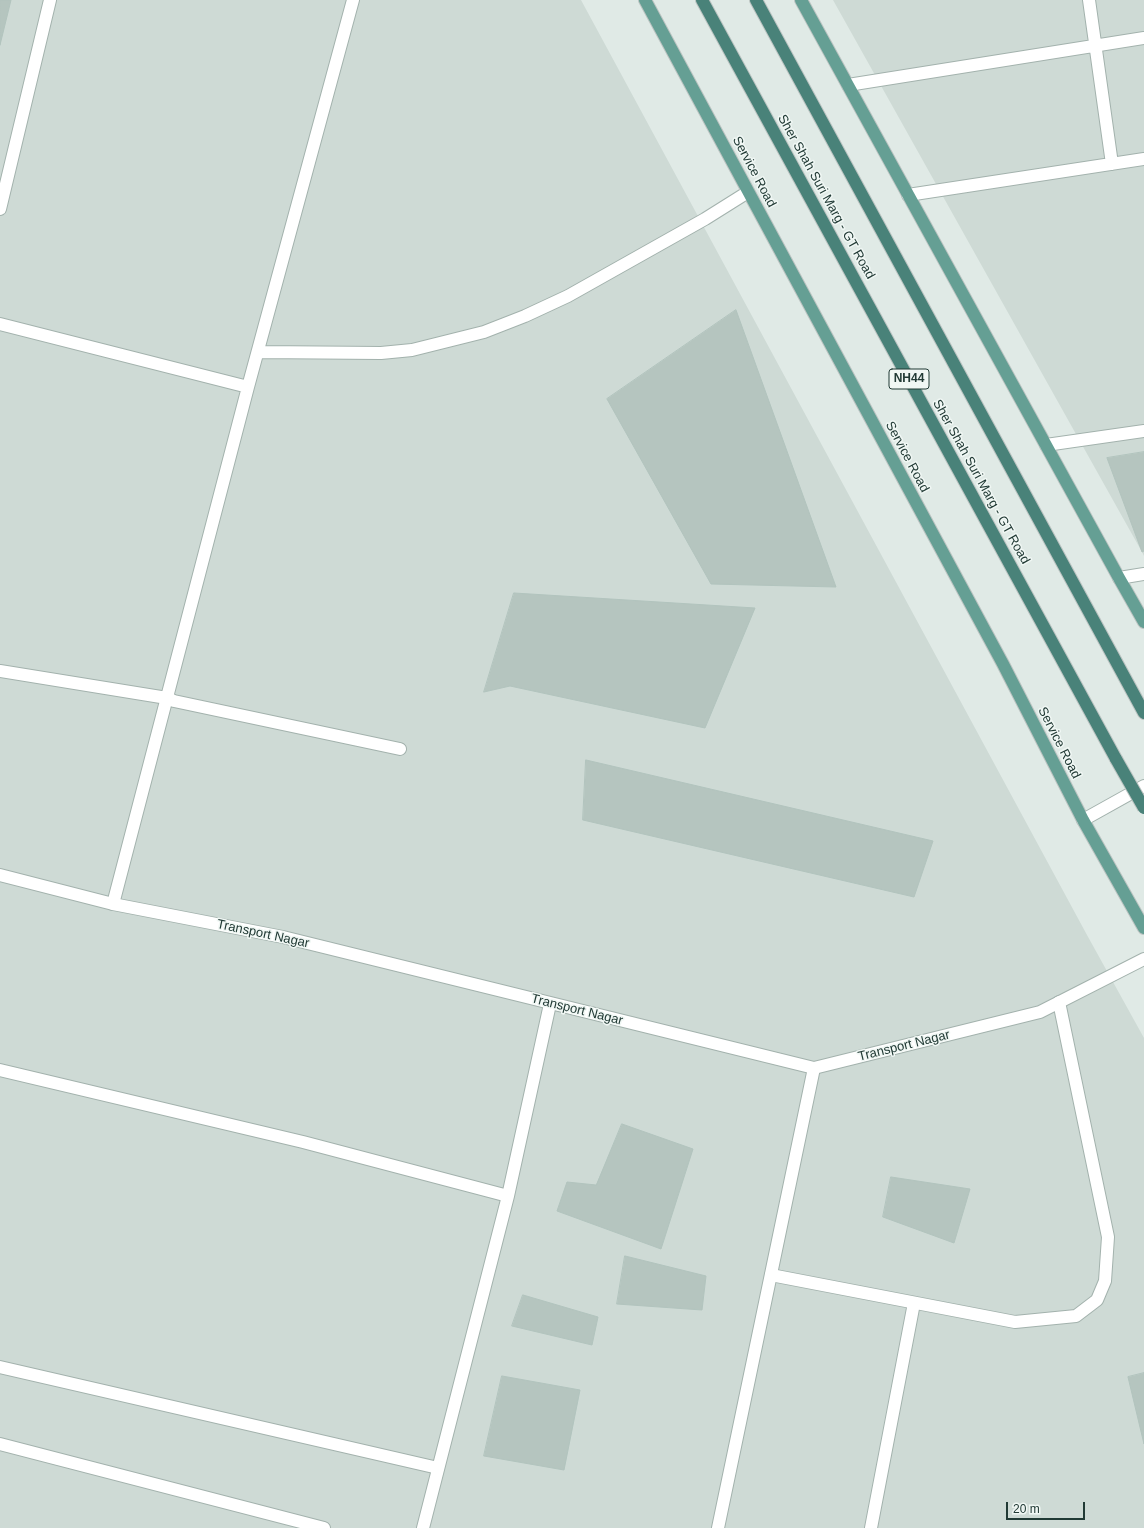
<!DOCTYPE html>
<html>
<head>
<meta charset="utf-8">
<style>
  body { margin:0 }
  #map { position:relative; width:1144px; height:1528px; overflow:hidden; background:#e0eae6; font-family:Arial,sans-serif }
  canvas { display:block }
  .scale { position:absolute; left:1006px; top:1502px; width:79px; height:18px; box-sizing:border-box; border:2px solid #213a35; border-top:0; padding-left:5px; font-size:12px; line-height:14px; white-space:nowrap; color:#213a35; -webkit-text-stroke:3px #f0f7f4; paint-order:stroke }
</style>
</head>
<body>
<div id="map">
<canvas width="1144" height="1528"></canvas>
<div class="scale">20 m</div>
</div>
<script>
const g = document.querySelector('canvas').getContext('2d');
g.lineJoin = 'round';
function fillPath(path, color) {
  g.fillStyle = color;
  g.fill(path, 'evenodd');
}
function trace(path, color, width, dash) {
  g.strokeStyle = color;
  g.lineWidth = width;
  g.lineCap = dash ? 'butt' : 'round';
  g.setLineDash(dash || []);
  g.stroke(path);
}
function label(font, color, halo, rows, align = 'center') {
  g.font = font + ' Arial,sans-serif';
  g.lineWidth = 3;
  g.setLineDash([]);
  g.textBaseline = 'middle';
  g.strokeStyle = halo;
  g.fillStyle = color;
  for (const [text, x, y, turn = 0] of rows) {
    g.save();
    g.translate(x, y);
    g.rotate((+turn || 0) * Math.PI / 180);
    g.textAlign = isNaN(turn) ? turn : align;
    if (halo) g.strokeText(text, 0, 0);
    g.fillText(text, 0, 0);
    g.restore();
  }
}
fillPath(new Path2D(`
  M0 0H581L1087 935 1144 1038V1528H0Z
  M833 0H1144V556L1142 552Z`), '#cedad5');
const building = new Path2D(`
  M0 0H11L0 45Z
  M736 310 836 587 711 584 607 399Z
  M1144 452V551L1142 552 1107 458Z
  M514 593 755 608 705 728 510 686 484 692Z
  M586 760 933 841 914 897 583 820Z
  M622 1124 693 1149 661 1249 557 1211 567 1182 596 1185Z
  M891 1177 970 1189 954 1243 883 1217Z
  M625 1256 706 1276 702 1310 617 1304Z
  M523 1295 598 1317 592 1345 512 1326Z
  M1144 1373V1444L1128 1377Z
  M502 1376 580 1390 564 1470 484 1456Z`);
fillPath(building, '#b5c5bf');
trace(building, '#b2c4be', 1);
const service = new Path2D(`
  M771 1275 1015 1322 1076 1316 1097 1300 1105 1281 1108 1237 1059 1002
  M871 1528 914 1303`);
const minor = new Path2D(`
  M1089 0 1112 164
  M848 85 1144 38
  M908 195 1144 159
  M0 209 50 0
  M0 324 248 387
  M258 352 381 353 412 350 484 332 525 316 568 296 705 219 748 192
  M1046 445 1144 431
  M1119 578 1144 574
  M0 671 167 698 174 701 400 749
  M1083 820 1144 786
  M113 904 248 387 353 0
  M0 1070 303 1142 508 1196
  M0 1367 438 1468
  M0 1444 324 1528
  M423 1528 508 1196 550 1004
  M718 1528 814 1068`);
const tertiary = new Path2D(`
  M0 875 113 904 283 937 814 1068 1040 1012 1144 959`);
const primary = new Path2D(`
  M645 0 1003 664 1083 820 1144 928
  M801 0 1119 578 1144 622`);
const trunk = new Path2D(`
  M702 0 1116 759
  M756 0 1144 713`);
trace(service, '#a3b2ad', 14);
trace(minor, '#a3b2ad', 14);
trace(tertiary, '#a3b2ad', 14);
trace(primary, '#bcc4c2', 14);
trace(trunk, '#bcc4c2', 14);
trace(service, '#fff', 12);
trace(minor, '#fff', 12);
trace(tertiary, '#fff', 12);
trace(primary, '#659f94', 12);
trace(trunk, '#498279', 12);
const trunkBridge = new Path2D(`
  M1116 759 1144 808`);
trace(trunkBridge, '#bcc4c2', 14, []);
trace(trunkBridge, '#498279', 12);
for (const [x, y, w] of [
  [909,379,40]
]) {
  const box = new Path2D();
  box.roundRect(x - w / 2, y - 10, w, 20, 3);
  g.fillStyle = '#f0f7f4';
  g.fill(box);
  trace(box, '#213a35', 1);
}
label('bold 12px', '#213a35', null, [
  ["NH44",909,379]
]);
label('13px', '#213a35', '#f0f7f4', [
  ["Service Road",754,172,62],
  ["Sher Shah Suri Marg - GT Road",826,197,61],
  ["Service Road",907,457,62],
  ["Sher Shah Suri Marg - GT Road",981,482,61],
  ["Service Road",1059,743,63],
  ["Transport Nagar",263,934,12],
  ["Transport Nagar",577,1010,14],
  ["Transport Nagar",904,1046,-14]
]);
</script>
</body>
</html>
